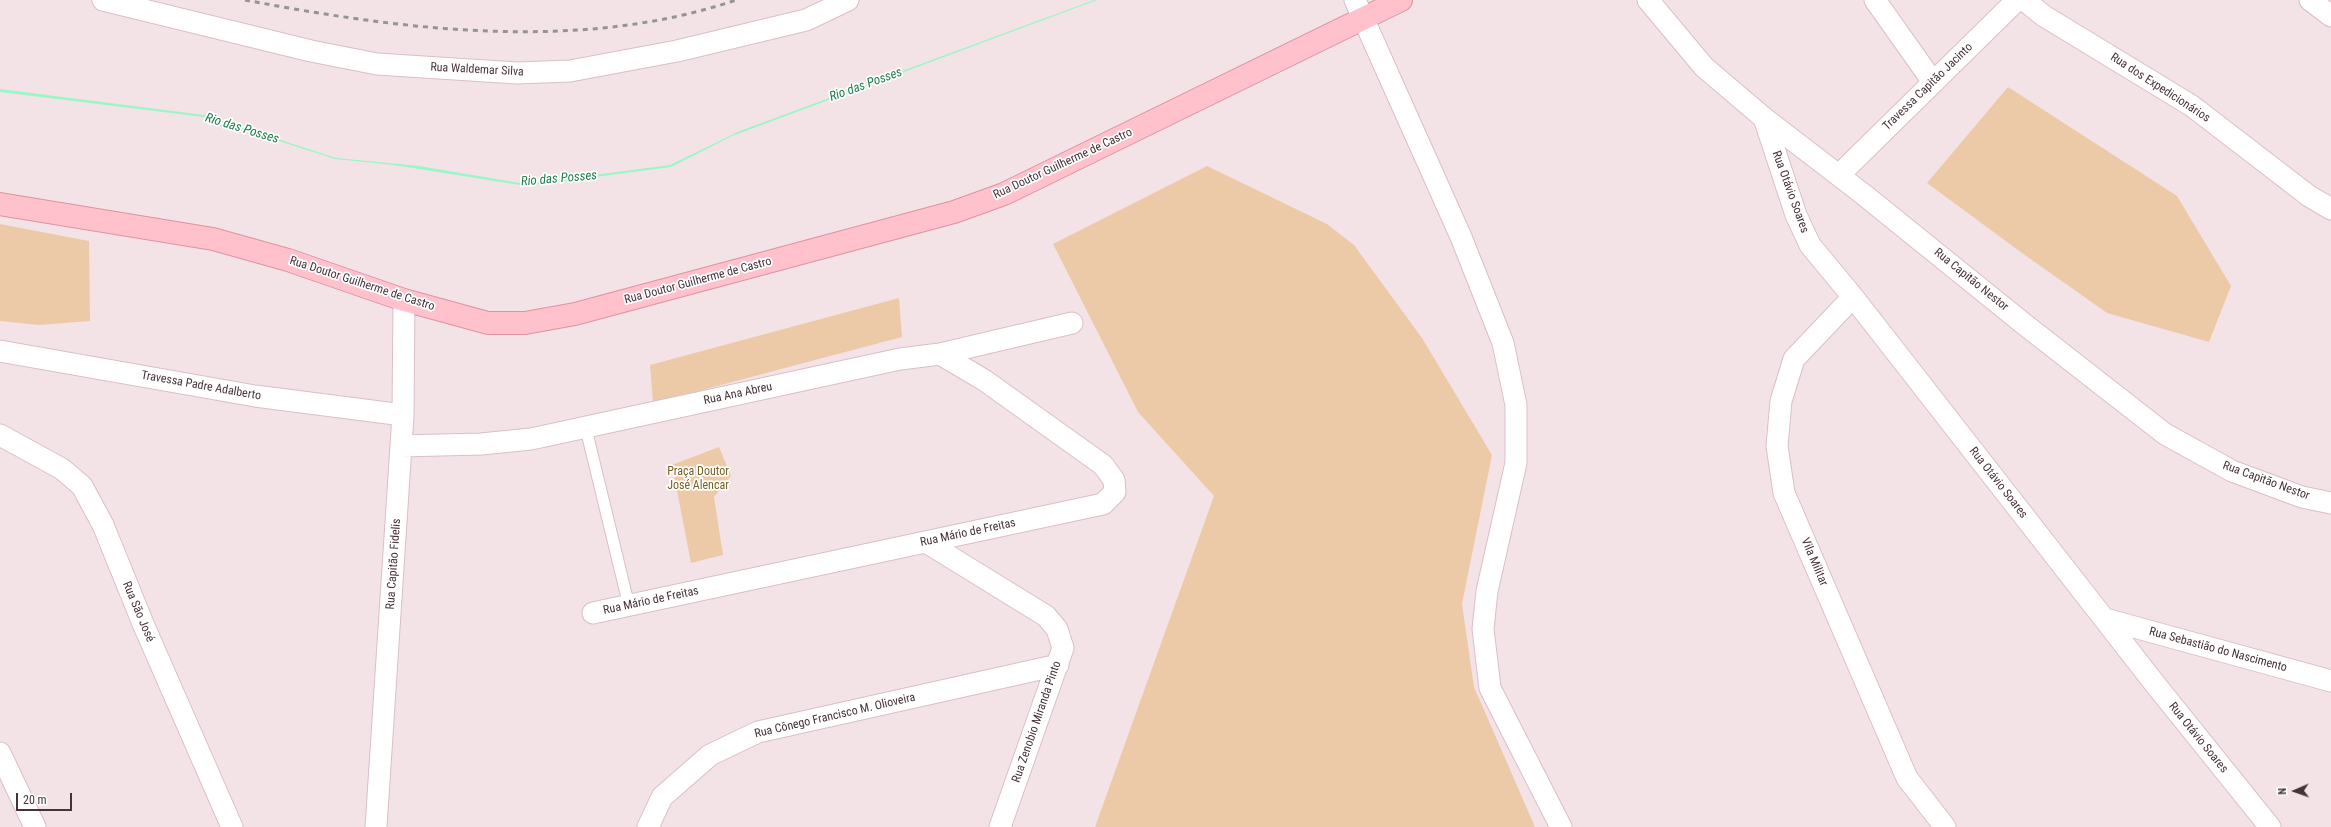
<!DOCTYPE html>
<html>
<head>
<meta charset="utf-8">
<style>
  body { margin:0 }
  #map { position:relative; width:2331px; height:827px; overflow:hidden; background:#f3e3e7; font-family:"Roboto Condensed",sans-serif }
  canvas { display:block }
  .north { position:absolute; left:2275px; top:771px; width:40px; height:40px; -webkit-text-stroke:3px #fff; paint-order:stroke; rotate:268deg; font-size:11px; font-weight:700; line-height:16px; text-align:center; color:#463339 }
  .north::after { content:''; display:block; margin:auto; width:14px; height:18px; background:#463339; clip-path:polygon(50% 0,100% 100%,50% 72%,0 100%) }
  .scale { position:absolute; left:16px; top:793px; width:56px; height:18px; box-sizing:border-box; border:2px solid #463339; border-top:0; padding-left:5px; font-size:12px; line-height:14px; white-space:nowrap; color:#463339; -webkit-text-stroke:3px #fff; paint-order:stroke }
</style>
</head>
<body>
<div id="map">
<canvas width="2331" height="827"></canvas>
<div class="north">N</div>
<div class="scale">20 m</div>
</div>
<script>
const g = document.querySelector('canvas').getContext('2d');
g.lineJoin = 'round';
function fillPath(path, color) {
  g.fillStyle = color;
  g.fill(path, 'evenodd');
}
function trace(path, color, width, dash) {
  g.strokeStyle = color;
  g.lineWidth = width;
  g.lineCap = dash ? 'butt' : 'round';
  g.setLineDash(dash || []);
  g.stroke(path);
}
function label(font, color, halo, rows, align = 'center') {
  g.font = font + ' "Roboto Condensed",sans-serif';
  g.lineWidth = 3.5;
  g.setLineDash([]);
  g.textBaseline = 'middle';
  g.strokeStyle = halo;
  g.fillStyle = color;
  for (const [text, x, y, turn = 0] of rows) {
    g.save();
    g.translate(x, y);
    g.rotate((+turn || 0) * Math.PI / 180);
    g.textAlign = isNaN(turn) ? turn : align;
    if (halo) g.strokeText(text, 0, 0);
    g.fillText(text, 0, 0);
    g.restore();
  }
}
fillPath(new Path2D(`
  M2008 87 2177 196 2231 286 2209 342 2107 313 2022 253 1927 183Z
  M1207 166 1327 224 1354 245 1422 338 1492 455 1462 604 1474 687 1535 827H1095L1214 496 1138 412 1053 244Z
  M0 224 89 241 90 321 39 325 0 321Z
  M899 298 902 337 653 403 650 365Z
  M719 447 731 476 714 497 723 555 691 563 672 465Z`), '#eccaa7');
fillPath(new Path2D(`
  M1094 0H1097L732 136 671 167 526 186 394 165 335 159 204 117 0 92V89L204 115 336 158 419 166 526 184 670 165 740 131Z`), '#98f7c5');
const lane = new Path2D(`
  M586 429 629 606`);
const street = new Path2D(`
  M103 0 311 51 377 64 517 73 570 71 677 51 806 20 848 0
  M1355 0 1461 237 1503 343 1516 405V463L1487 591 1483 629 1490 688 1561 827
  M1648 0 1704 67 1764 118 1863 194 2024 324 2165 434 2232 471 2302 497 2331 503
  M1875 0 1933 82
  M2024 0 2044 16 2192 106 2309 196 2331 209
  M2310 0 2331 16
  M1764 118 1796 215 1810 245 1853 297 2155 684 2270 827
  M1839 175 2017 0
  M1853 297 1794 359 1781 401 1777 446 1784 493 1907 778 1945 827
  M0 351 255 396 403 415
  M0 435 62 469 82 486 103 525 144 626 232 827
  M401 446 481 444 531 439 900 359 940 354 1072 323
  M926 542 1046 616 1057 629 1063 648 1000 827
  M593 613 1103 504 1115 492 1114 480 1103 465 984 380 940 354
  M2105 619 2331 681
  M0 753 35 827
  M376 827 403 415 404 300
  M648 827 662 797 710 755 758 732 1058 665`);
const secondary = new Path2D(`
  M0 204 213 239 288 260 404 300 488 323H525L575 314 954 212 1004 194 1401 0`);
trace(lane, '#dabfc6', 13);
trace(street, '#dabfc6', 23);
trace(secondary, '#de92a1', 24);
trace(lane, '#fff', 11);
trace(street, '#fff', 21);
trace(secondary, '#ffc1cc', 22);
trace(new Path2D(`
  M245 0C403 30 580 53 736 0`), '#949494', 3, [5, 5]);
label('12px', '#463339', '#fff', [
  ["Rua Waldemar Silva",477,70,3],
  ["Travessa Capitão Jacinto",1928,87,-44],
  ["Rua dos Expedicionários",2160,88,33],
  ["Rua Doutor Guilherme de Castro",1063,164,-25],
  ["Rua Otávio Soares",1790,192,70],
  ["Rua Capitão Nestor",1971,280,39],
  ["Rua Doutor Guilherme de Castro",698,281,-15],
  ["Rua Doutor Guilherme de Castro",362,284,18],
  ["Travessa Padre Adalberto",201,386,10],
  ["Rua Ana Abreu",738,394,-12],
  ["Rua Capitão Nestor",2266,481,20],
  ["Rua Otávio Soares",1998,483,52],
  ["Rua Mário de Freitas",968,533,-12],
  ["Vila Militar",1814,562,67],
  ["Rua Capitão Fidelis",394,564,-86],
  ["Rua Mário de Freitas",651,601,-12],
  ["Rua São José",138,612,67],
  ["Rua Sebastião do Nascimento",2218,650,15],
  ["Rua Cônego Francisco M. Olioveira",835,716,-13],
  ["Rua Zenobio Miranda Pinto",1037,722,-71],
  ["Rua Otávio Soares",2198,738,51]
]);
label('12px', '#7c5f21', '#fff', [
  ["Praça Doutor",698,472],
  ["José Alencar",698,486]
]);
label('italic 13px', '#1c804c', '#fff', [
  ["Rio das Posses",866,85,-20],
  ["Rio das Posses",242,129,17],
  ["Rio das Posses",559,179,-5]
]);
</script>
</body>
</html>
